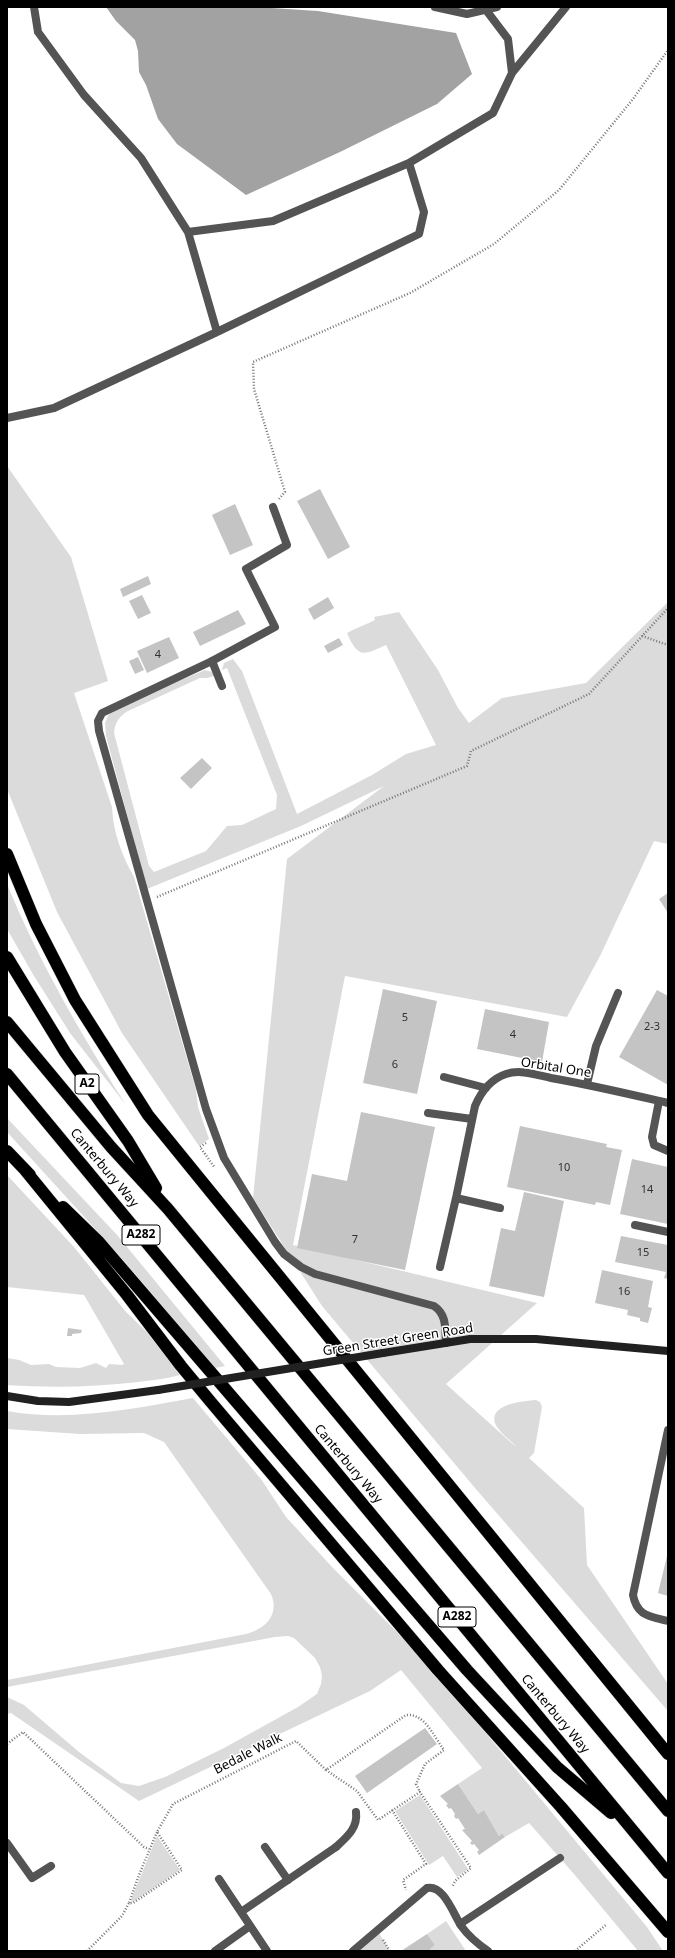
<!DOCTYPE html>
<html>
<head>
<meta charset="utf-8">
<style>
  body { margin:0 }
  #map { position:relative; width:675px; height:1958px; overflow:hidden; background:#fff; font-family:"Noto Sans",sans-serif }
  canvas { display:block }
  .frame { position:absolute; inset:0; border:8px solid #000; pointer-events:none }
</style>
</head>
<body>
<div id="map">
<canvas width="675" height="1958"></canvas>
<div class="frame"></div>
</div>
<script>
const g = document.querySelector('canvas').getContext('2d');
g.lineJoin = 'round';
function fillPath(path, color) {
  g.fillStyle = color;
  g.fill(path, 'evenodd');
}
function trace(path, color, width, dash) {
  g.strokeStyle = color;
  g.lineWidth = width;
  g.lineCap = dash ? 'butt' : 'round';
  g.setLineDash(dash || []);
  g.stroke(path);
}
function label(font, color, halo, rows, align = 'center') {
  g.font = font + ' "Noto Sans",sans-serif';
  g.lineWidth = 3;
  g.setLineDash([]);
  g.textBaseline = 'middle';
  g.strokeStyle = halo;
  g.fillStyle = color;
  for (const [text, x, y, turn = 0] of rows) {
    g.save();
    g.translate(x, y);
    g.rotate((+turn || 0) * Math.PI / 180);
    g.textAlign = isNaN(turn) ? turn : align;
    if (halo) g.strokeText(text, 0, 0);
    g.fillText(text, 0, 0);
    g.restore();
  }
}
fillPath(new Path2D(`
  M7 466 71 557 108 681 74 693 112 807C113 832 122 856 134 877L196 1090 198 1107 209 1139 199 1146 122 1033 57 912 7 789Z
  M668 602V844L654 841 600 956 567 1017 345 976 293 1245 537 1303 446 1384 516 1447C511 1440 502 1435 497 1427 484 1404 524 1401 536 1400L540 1402 542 1407 534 1453 529 1458 584 1508 587 1565 668 1684V1711L475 1488 322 1306 253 1198 287 859 384 786 301 826 147 889 106 736 105 723 109 714 148 694 205 670 212 672 214 676 207 678H200L128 711C119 716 115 723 114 733L149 866 154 872 206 851 227 826 242 825 276 809 277 795 229 673 227 668 222 670 224 663 233 659 242 671 297 814 372 775 406 754 436 745 386 645C364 655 358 659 347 633 356 628 365 625 375 620L374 617 399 612 438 670 458 708 469 723 502 698 586 683Z
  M7 884C39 962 81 1034 126 1105L70 1033 34 976 7 929Z
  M7 1118 118 1236 225 1366 215 1368 118 1254 7 1132Z
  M7 1175 74 1247 126 1312 147 1332 180 1375C167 1379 152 1380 138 1382 94 1387 51 1388 7 1385V1358L19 1360 31 1365 49 1364 56 1367 80 1368 96 1363 106 1368 109 1364 122 1365 124 1364 84 1295 7 1287Z
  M193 1398 261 1479 286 1517 333 1568 426 1661 647 1927 663 1951H638L574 1874 529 1823 505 1837 502 1833 499 1836 484 1810 478 1814 458 1784 482 1768 401 1670 370 1691 139 1801 11 1713 7 1714V1697L24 1705 79 1752 121 1783 139 1786 165 1777 224 1748 298 1707 317 1694 321 1684 322 1676 320 1667 315 1658 294 1638 288 1636 275 1637 7 1687V1680L246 1634C265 1629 280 1615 271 1594L164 1442 144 1433 80 1434 7 1429V1411C69 1422 133 1409 193 1398Z
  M420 1795 468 1869 457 1877 443 1856 429 1865 395 1811Z
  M157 1836 180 1870 133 1902 131 1900Z
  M446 1921 466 1951H431L430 1949 435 1945 427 1934Z
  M377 1930 390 1951H353Z`), '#dbdbdb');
fillPath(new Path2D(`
  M106 7H256L318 11 456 33 472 74 437 104 340 152 246 195 177 144 158 119 146 85 139 72 138 51 135 40 116 21Z`), '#a2a2a2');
fillPath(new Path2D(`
  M320 489 350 547 328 559 297 501Z
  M235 504 253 545 230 555 212 515Z
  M148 576 151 584 123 597 120 589Z
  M142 595 151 613 138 619 129 601Z
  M328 597 334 608 314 620 308 609Z
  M238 610 246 624 200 646 193 632Z
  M169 637 179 658 147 673 137 651Z
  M339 638 343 645 328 653 324 646Z
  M138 657 144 670 135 674 129 661Z
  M202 758 212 768 191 789 180 778Z
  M668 893V913L659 899Z
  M383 989 437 1001 417 1094 363 1083Z
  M657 990 668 996V1085L619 1057Z
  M485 1009 549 1022 542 1062 477 1049Z
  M361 1112 435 1127 405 1270 297 1248 312 1174 347 1181Z
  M520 1126 607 1144 606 1147 622 1150 610 1205 596 1202 595 1205 507 1187Z
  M632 1159 668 1167V1224L620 1214Z
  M524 1192 564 1201 544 1297 489 1286 501 1228 515 1231Z
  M621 1236 668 1245V1279L664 1278 666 1272 615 1262Z
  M602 1270 653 1281 648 1307 652 1308 648 1323 640 1321V1318L627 1315 628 1310 595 1303Z
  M68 1328 82 1330 81 1333 72 1334V1336H67Z
  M667 1556H668V1596L658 1593Z
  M425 1728 437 1744 367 1793 355 1776Z
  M458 1784 478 1814 484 1810 499 1836 502 1833 505 1837 479 1855 477 1852 479 1850 474 1844 472 1845 470 1843 472 1841 462 1830 465 1829 458 1818 456 1819 454 1816 455 1814 451 1808 449 1809 446 1805 448 1804 440 1796Z
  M427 1934 435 1945 430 1949 431 1951H401Z`), '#c4c4c4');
const highway = new Path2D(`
  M7 854 36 924 75 1000 148 1115 668 1754
  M7 957 65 1052 128 1141 156 1188
  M7 1022 111 1147 168 1209 668 1811
  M7 1074 668 1873
  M7 1151 30 1175
  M25 1170 127 1295 181 1366 210 1401 438 1670 561 1807 668 1932
  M63 1207 98 1241 467 1670 557 1767 611 1813`);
trace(highway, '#dbdbdb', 13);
trace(new Path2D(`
  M279 499 285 492 254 389 253 362 410 293 494 244 559 190 633 99 668 50
  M642 636 668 645
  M157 897 467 766 471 751 589 694 668 608
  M206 1143 200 1147 215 1168
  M7 1744 23 1732 144 1847 149 1849
  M326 1770 357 1791 378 1820 420 1792 471 1868 455 1881 452 1887
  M392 1810 426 1864 403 1880 406 1890
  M157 1832 139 1875 129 1903H133L182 1870 157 1832 173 1804 296 1741 326 1770 406 1715C425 1713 434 1737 444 1750L425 1764 416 1784 420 1792
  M383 1940 390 1951
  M87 1951 122 1916 129 1903
  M575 1951 607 1924`), '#767676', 2.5, [1, 2]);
trace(new Path2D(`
  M34 7 38 32 84 95 141 158 188 232 217 332
  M435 7 467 14 497 7
  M486 10 508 39 512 73
  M188 232 273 221 409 163
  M7 418 54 408 217 332 419 234 424 212 409 163 493 113 512 73 566 7
  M212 661 222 686
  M444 1077 486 1088
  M587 1084 596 1046 618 993
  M659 1101 652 1137 654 1145 668 1151
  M428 1113 472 1119
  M456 1198 500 1208
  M635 1225 668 1232
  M440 1267 456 1198 475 1106C481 1092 491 1079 506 1074 520 1069 537 1075 551 1078 591 1085 629 1094 668 1103
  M668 1430 633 1595C637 1616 649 1616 668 1621
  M7 1843 32 1878 51 1866
  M265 1847 288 1880
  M336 1847C347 1837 358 1828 356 1812
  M460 1924 560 1858`), '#545454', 8);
trace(new Path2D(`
  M273 507 287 545 246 569 275 627 212 661 102 713 98 721 99 731 206 1109 224 1158 275 1242 284 1254 301 1267 315 1274 434 1306C447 1315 445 1328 446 1343
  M219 1879 267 1951
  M241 1912 336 1847
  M215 1951 250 1926
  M353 1951 427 1888C444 1884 454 1916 462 1927 469 1937 478 1944 488 1951`), '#545454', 8);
trace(new Path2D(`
  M383 1353 470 1339H536L668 1351
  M7 1396 38 1401 69 1402 158 1390`), '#212121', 8);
trace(highway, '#000', 12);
trace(new Path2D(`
  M158 1390 383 1353`), '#212121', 8);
label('11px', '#313131', null, [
  ["4",158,655],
  ["5",405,1018],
  ["2-3",652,1027],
  ["4",513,1035],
  ["6",395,1065],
  ["10",564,1168],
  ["14",647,1190],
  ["7",355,1240],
  ["15",643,1253],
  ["16",624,1292]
]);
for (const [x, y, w] of [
  [87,1084,24],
  [141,1235,38],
  [457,1617,38]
]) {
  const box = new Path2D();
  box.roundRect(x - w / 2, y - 10, w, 20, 3);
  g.fillStyle = '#fff';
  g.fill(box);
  trace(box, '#000', 1);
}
label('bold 12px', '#000', null, [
  ["A2",87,1084],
  ["A282",141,1235],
  ["A282",457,1617]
]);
label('13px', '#000', '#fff', [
  ["Orbital One",556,1068,9],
  ["Canterbury Way",104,1168,50],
  ["Green Street Green Road",398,1340,-9],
  ["Canterbury Way",348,1464,50],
  ["Canterbury Way",555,1714,50],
  ["Bedale Walk",248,1754,-27]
]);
</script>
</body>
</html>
